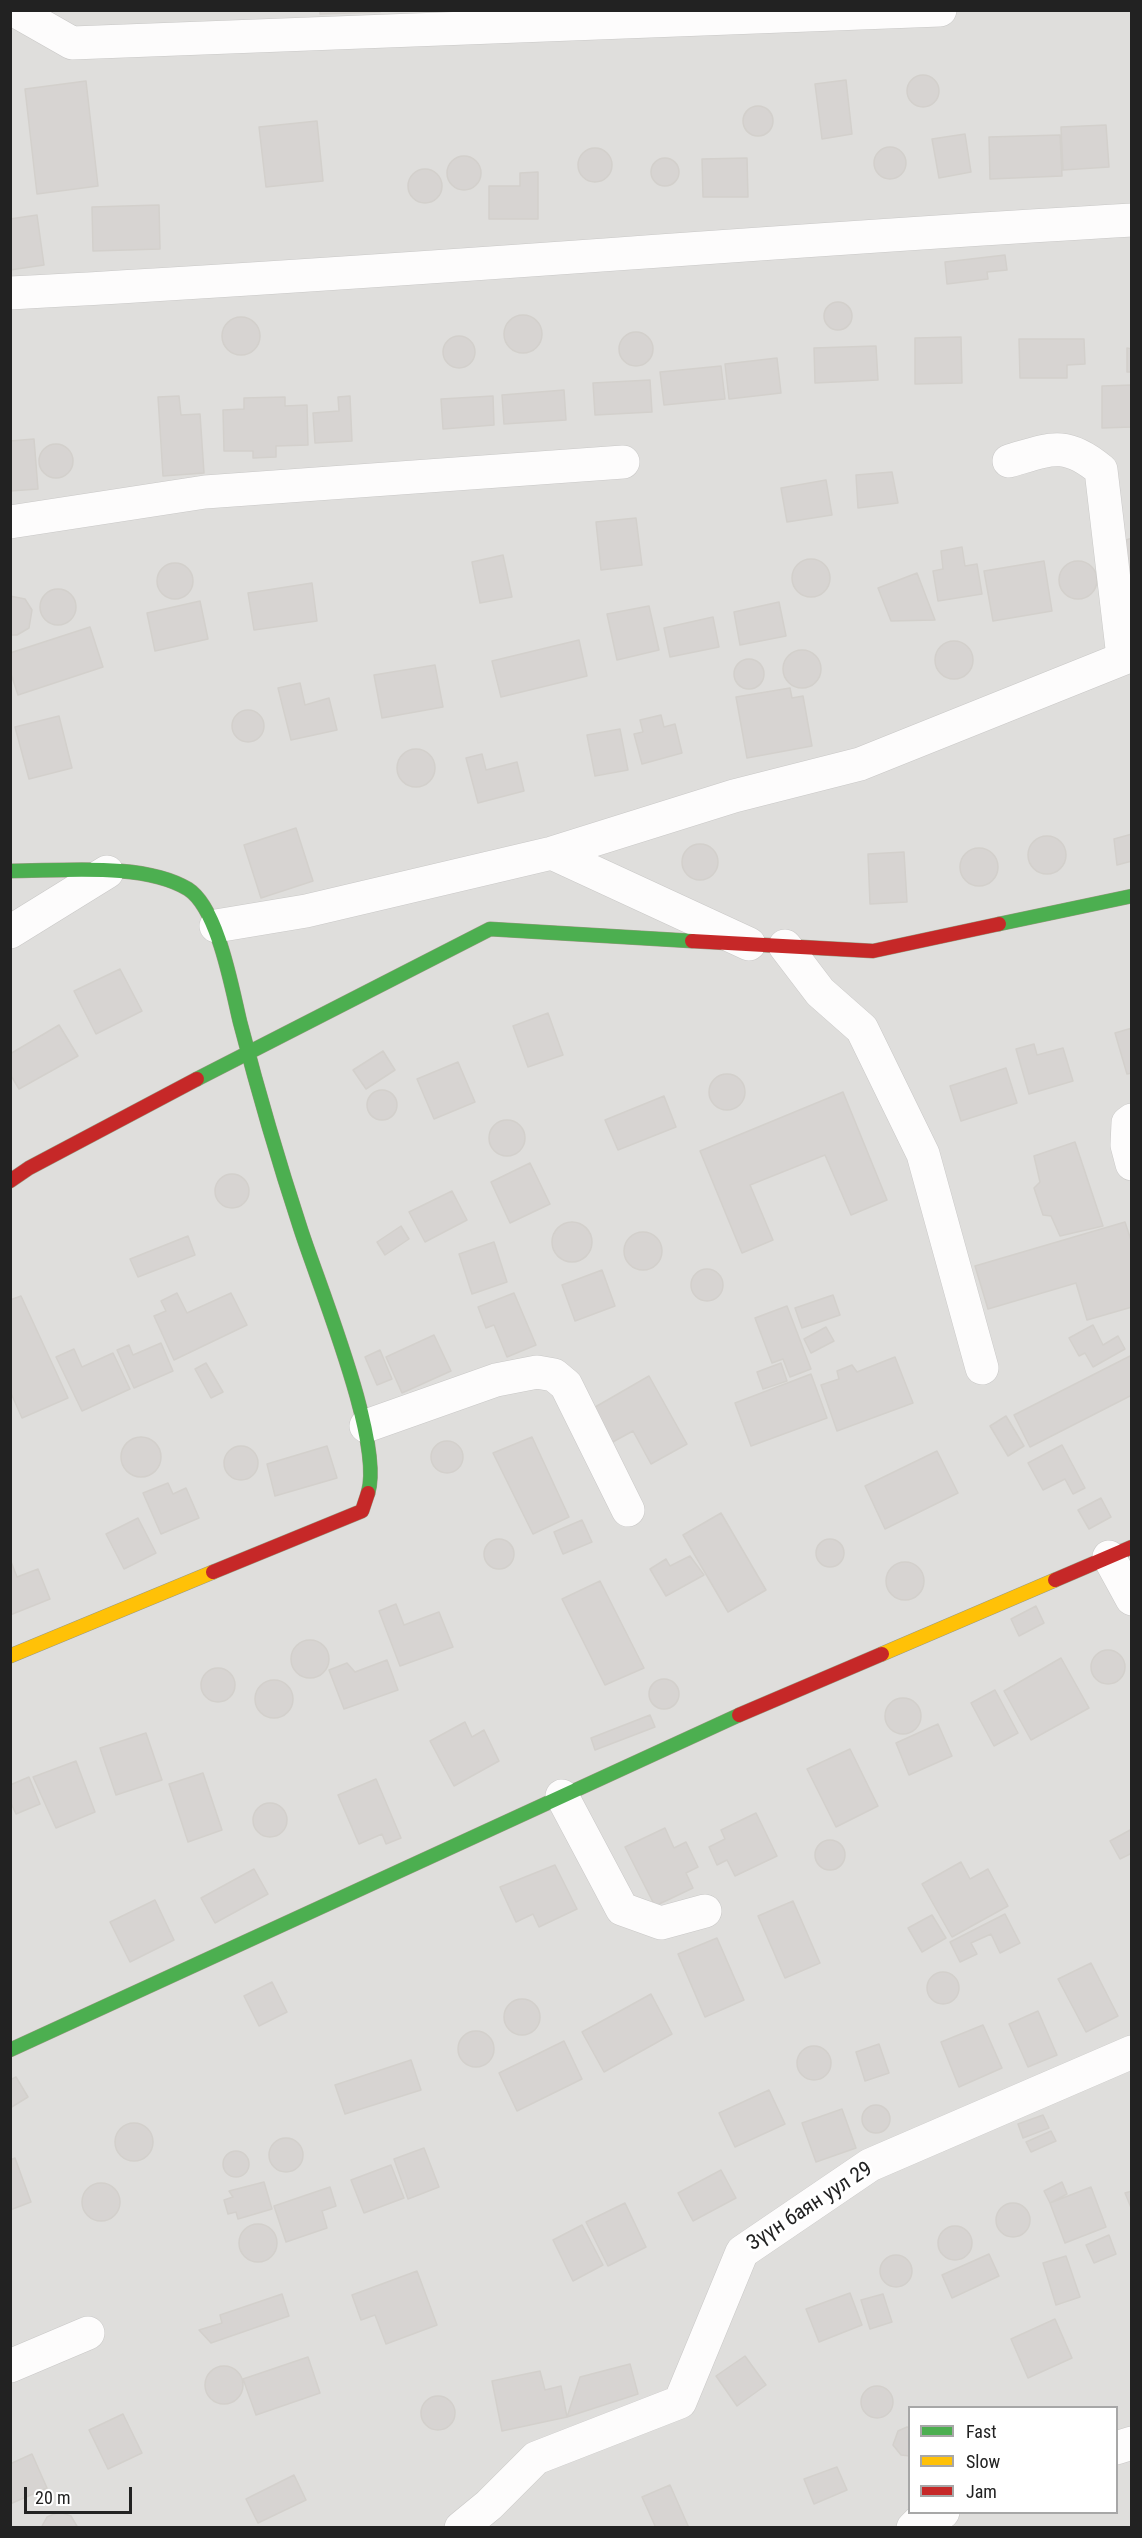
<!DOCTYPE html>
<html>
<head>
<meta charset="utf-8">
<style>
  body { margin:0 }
  #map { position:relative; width:1142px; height:2538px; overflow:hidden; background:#f0eeeb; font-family:"Roboto Condensed",sans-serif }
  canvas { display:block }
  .frame { position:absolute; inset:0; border:12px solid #222; pointer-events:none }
  .legend { position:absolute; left:908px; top:2406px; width:210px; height:108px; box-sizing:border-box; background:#fff; border:2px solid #a7a7a7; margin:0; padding:8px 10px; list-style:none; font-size:18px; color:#222 }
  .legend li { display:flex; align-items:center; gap:12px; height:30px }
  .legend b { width:30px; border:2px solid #a7a7a7 }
  .scale { position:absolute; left:24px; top:2487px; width:108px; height:27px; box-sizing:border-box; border:3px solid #222; border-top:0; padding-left:8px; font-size:18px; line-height:21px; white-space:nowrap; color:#222; -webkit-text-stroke:4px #fff; paint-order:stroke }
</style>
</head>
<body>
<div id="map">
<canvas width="1142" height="2538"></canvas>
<div class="frame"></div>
<ul class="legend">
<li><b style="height:8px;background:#4caf50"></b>Fast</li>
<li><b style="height:8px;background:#ffc107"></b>Slow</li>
<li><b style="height:8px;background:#c62828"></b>Jam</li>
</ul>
<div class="scale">20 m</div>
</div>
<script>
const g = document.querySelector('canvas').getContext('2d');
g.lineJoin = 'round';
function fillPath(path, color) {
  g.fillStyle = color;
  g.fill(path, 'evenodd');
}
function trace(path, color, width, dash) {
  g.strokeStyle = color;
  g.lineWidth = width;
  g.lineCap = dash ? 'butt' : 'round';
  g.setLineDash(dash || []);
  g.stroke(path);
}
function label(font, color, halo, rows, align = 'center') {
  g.font = font + ' "Roboto Condensed",sans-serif';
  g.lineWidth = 6;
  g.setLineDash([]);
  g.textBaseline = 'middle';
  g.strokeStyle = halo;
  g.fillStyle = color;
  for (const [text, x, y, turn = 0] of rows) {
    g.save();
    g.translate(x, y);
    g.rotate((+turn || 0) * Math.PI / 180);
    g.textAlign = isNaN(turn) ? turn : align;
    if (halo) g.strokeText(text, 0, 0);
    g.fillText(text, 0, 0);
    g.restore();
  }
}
fillPath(new Path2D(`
  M11 11H1131V2527L11 2528ZM910 2408H1116V2512H910Z`), '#dfdedc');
const building = new Path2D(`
  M320 10H380V12L320 14Z
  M907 91a16 16 0 1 1 32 0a16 16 0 1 1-32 0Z
  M846 80 852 134 822 139 815 84Z
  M86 81 98 186 37 194 25 89Z
  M743 121a15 15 0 1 1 30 0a15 15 0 1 1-30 0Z
  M317 121 323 181 266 187 259 127Z
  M1106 125 1109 167 1063 170 1061 127Z
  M965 134 971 172 939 178 932 139Z
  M1060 135 1062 176 990 179 989 137Z
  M874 163a16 16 0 1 1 32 0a16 16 0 1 1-32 0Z
  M578 165a17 17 0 1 1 34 0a17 17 0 1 1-34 0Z
  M447 173a17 17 0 1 1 34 0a17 17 0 1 1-34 0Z
  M747 158 748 197H703L702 159Z
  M651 172a14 14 0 1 1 28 0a14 14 0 1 1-28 0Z
  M408 186a17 17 0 1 1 34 0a17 17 0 1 1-34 0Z
  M538 172V219H489V186H520V173Z
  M159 205 160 249 93 251 92 207Z
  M37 215 44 265 10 270V219Z
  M1005 255 1007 270 987 272 988 279 947 284 945 262Z
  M824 316a14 14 0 1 1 28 0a14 14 0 1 1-28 0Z
  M504 334a19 19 0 1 1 38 0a19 19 0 1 1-38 0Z
  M222 336a19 19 0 1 1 38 0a19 19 0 1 1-38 0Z
  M619 349a17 17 0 1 1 34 0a17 17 0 1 1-34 0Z
  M443 352a16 16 0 1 1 32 0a16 16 0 1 1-32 0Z
  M961 337 962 383 915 384V338Z
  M1019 339H1084L1085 364 1067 365V378H1020Z
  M876 346 878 380 815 383 814 348Z
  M1127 348 1132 349V372H1127Z
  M777 358 781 393 729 399 725 364Z
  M721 366 725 399 664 405 660 372Z
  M650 380 652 412 595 415 593 383Z
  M1132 385V427L1102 428V386Z
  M564 390 566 420 504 424 502 395Z
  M179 396 181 415 200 414 204 473 163 476 158 397Z
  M350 396 352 441 315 443 313 413 339 411 338 397Z
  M493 396 494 425 443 429 441 399Z
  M285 397V406L307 405 308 445 276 446V457L253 458V451H224L223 410 244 409V398Z
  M34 439 38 489 10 491V441Z
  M39 461a17 17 0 1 1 34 0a17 17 0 1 1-34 0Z
  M892 472 898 503 858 508 856 475Z
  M826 480 832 515 787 522 781 488Z
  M636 518 642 565 601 570 596 522Z
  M1132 538V603L1111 545Z
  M962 547 965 566 977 564 982 594 938 601 933 571 943 569 941 551Z
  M503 555 512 597 480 603 472 562Z
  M792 578a19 19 0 1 1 38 0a19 19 0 1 1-38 0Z
  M1044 561 1052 611 993 621 984 571Z
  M1059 580a19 19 0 1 1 38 0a19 19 0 1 1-38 0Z
  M157 581a18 18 0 1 1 36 0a18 18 0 1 1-36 0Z
  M917 573 935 620 891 621 878 588Z
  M312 583 317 621 254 630 248 593Z
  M40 607a18 18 0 1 1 36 0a18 18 0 1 1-36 0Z
  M10 596 25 599 32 610 29 628 17 635H10Z
  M200 601 208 639 155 651 147 613Z
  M779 602 786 636 740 645 734 612Z
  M649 606 659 650 617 660 607 614Z
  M713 617 719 647 670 657 664 628Z
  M90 627 103 667 18 695 10 671V653Z
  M579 640 587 676 501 697 492 661Z
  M935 660a19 19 0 1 1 38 0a19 19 0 1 1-38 0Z
  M783 669a19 19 0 1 1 38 0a19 19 0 1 1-38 0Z
  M734 674a15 15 0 1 1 30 0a15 15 0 1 1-30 0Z
  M435 665 443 707 382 718 374 675Z
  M300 683 305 705 329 698 337 730 291 740 278 688Z
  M790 688 792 698 803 696 812 746 747 758 736 697Z
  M232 726a16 16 0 1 1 32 0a16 16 0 1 1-32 0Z
  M661 715 664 727 675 724 682 753 642 764 634 734 643 732 640 720Z
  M59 716 72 768 29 779 15 727Z
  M620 729 628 770 595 776 587 735Z
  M397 768a19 19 0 1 1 38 0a19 19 0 1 1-38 0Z
  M482 754 486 770 517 762 524 791 478 803 466 758Z
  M296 828 313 881 261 898 244 845Z
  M1132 834V861L1117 865 1114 839Z
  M1028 855a19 19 0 1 1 38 0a19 19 0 1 1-38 0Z
  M682 862a18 18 0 1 1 36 0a18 18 0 1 1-36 0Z
  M960 867a19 19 0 1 1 38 0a19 19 0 1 1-38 0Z
  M904 852 907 902 870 904 868 854Z
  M120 969 142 1011 96 1034 74 991Z
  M548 1013 563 1055 528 1067 513 1026Z
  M59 1025 78 1056 19 1089 10 1074V1054Z
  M1132 1028V1073L1127 1074 1115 1033Z
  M1034 1044 1037 1055 1063 1048 1073 1081 1029 1094 1016 1049Z
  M383 1051 395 1070 366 1089 353 1070Z
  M458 1062 475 1102 434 1119 417 1079Z
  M1006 1068 1017 1103 961 1121 950 1086Z
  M709 1092a18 18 0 1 1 36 0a18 18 0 1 1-36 0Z
  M367 1105a15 15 0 1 1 30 0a15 15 0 1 1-30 0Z
  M843 1092 887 1200 851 1215 825 1155 750 1185 773 1240 742 1253 700 1151Z
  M664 1096 676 1127 618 1150 605 1120Z
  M489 1138a18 18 0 1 1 36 0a18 18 0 1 1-36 0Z
  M1075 1142 1103 1226 1060 1236 1051 1216 1043 1215 1034 1188 1040 1182 1034 1156Z
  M530 1163 550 1204 510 1223 491 1182Z
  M215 1191a17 17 0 1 1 34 0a17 17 0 1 1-34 0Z
  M452 1191 467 1220 425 1242 409 1212Z
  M1125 1222 1132 1243V1307L1087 1320 1076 1283 988 1309 975 1266Z
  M552 1242a20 20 0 1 1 40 0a20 20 0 1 1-40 0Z
  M401 1226 409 1239 385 1255 377 1242Z
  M624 1251a19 19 0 1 1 38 0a19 19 0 1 1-38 0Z
  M188 1236 195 1255 138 1277 130 1259Z
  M494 1242 507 1282 472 1294 459 1254Z
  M691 1285a16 16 0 1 1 32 0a16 16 0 1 1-32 0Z
  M602 1270 615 1306 575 1321 562 1285Z
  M177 1293 187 1313 231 1293 247 1325 174 1360 154 1316 166 1311 161 1301Z
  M514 1293 536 1345 507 1357 494 1325 486 1328 478 1307Z
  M833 1295 840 1315 802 1328 795 1308Z
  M21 1296 68 1398 22 1418 10 1391V1300Z
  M787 1306 811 1369 790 1377 783 1359 772 1363 755 1318Z
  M1093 1325 1103 1345 1118 1336 1125 1349 1093 1367 1085 1353 1079 1356 1069 1338Z
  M826 1327 834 1341 811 1353 804 1339Z
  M434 1335 451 1371 402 1393 386 1357Z
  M161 1343 173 1371 134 1388 117 1350 129 1345 133 1355Z
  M74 1349 82 1367 113 1353 130 1389 82 1411 56 1357Z
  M380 1350 392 1379 377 1385 365 1357Z
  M1132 1355V1395L1030 1447 1014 1415Z
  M895 1357 913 1403 837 1431 821 1385 839 1379 837 1371 852 1365 857 1372Z
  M206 1363 223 1392 211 1398 195 1369Z
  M781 1363 787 1381 763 1389 757 1372Z
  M811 1374 827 1418 751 1446 735 1403Z
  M649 1376 687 1444 651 1464 633 1431 609 1444 590 1410Z
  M1006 1416 1024 1446 1008 1456 990 1426Z
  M532 1437 569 1517 533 1534 493 1453Z
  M121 1457a20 20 0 1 1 40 0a20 20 0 1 1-40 0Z
  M431 1457a16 16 0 1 1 32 0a16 16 0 1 1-32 0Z
  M1062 1445 1085 1488 1073 1494 1065 1479 1043 1490 1028 1463Z
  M224 1463a17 17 0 1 1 34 0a17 17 0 1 1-34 0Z
  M327 1446 337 1478 275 1496 267 1464Z
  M937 1451 958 1493 885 1529 865 1486Z
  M168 1483 173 1494 186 1488 199 1518 161 1534 143 1493Z
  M1101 1498 1111 1517 1089 1529 1078 1510Z
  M721 1513 766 1590 728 1612 683 1535Z
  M138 1518 156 1553 124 1569 106 1534Z
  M582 1520 592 1542 563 1554 554 1532Z
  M816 1553a14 14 0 1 1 28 0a14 14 0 1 1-28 0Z
  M484 1554a15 15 0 1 1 30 0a15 15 0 1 1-30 0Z
  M690 1556 704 1575 666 1596 650 1569 666 1559 670 1566Z
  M10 1559 17 1577 38 1569 50 1599 10 1615Z
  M886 1581a19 19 0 1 1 38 0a19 19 0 1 1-38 0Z
  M600 1581 644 1668 605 1685 562 1599Z
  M396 1604 404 1625 439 1612 453 1647 400 1666 379 1611Z
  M1036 1606 1044 1623 1019 1636 1011 1619Z
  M291 1659a19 19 0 1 1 38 0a19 19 0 1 1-38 0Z
  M1091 1667a17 17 0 1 1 34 0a17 17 0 1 1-34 0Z
  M1061 1658 1089 1708 1031 1740 1004 1691Z
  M387 1660 398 1690 344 1709 329 1670 347 1663 355 1672Z
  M201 1685a17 17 0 1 1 34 0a17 17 0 1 1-34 0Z
  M649 1694a15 15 0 1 1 30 0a15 15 0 1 1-30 0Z
  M255 1699a19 19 0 1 1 38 0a19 19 0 1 1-38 0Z
  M995 1690 1018 1733 994 1746 971 1703Z
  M885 1716a18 18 0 1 1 36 0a18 18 0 1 1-36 0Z
  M650 1715 655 1727 595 1750 591 1738Z
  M465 1722 472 1737 484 1730 499 1761 454 1786 430 1741Z
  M938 1724 952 1756 909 1775 896 1743Z
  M146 1733 162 1780 116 1795 100 1748Z
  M850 1749 878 1806 836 1827 807 1769Z
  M76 1761 95 1812 56 1828 33 1777Z
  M203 1773 222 1830 188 1842 169 1784Z
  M29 1777 40 1804 16 1814 10 1801V1785Z
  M376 1779 401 1838 386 1844 382 1834 359 1844 338 1795Z
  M253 1820a17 17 0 1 1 34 0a17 17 0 1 1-34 0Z
  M756 1813 777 1856 735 1876 727 1860 717 1865 709 1847 725 1839 721 1830Z
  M665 1828 674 1848 686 1842 698 1867 686 1873 693 1888 655 1906 625 1847Z
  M1132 1829V1853L1120 1859 1110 1841Z
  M815 1855a15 15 0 1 1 30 0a15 15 0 1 1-30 0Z
  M961 1862 970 1879 988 1869 1008 1906 952 1937 922 1884Z
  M555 1865 577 1909 539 1927 533 1914 516 1922 500 1887Z
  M254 1869 268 1894 215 1923 201 1898Z
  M155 1900 174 1940 130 1962 110 1922Z
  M793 1901 820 1963 785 1978 758 1916Z
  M1005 1914 1020 1943 1000 1953 991 1934 971 1943 977 1954 960 1962 950 1942Z
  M932 1915 946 1938 922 1952 908 1928Z
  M717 1938 744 2000 705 2017 678 1954Z
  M1091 1963 1118 2016 1086 2032 1058 1979Z
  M927 1988a16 16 0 1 1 32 0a16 16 0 1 1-32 0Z
  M272 1982 287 2012 259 2026 244 1996Z
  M651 1994 672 2034 604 2072 582 2032Z
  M504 2017a18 18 0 1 1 36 0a18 18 0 1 1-36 0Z
  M1038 2011 1057 2055 1028 2067 1009 2024Z
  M983 2025 1002 2068 959 2087 941 2042Z
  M458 2049a18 18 0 1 1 36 0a18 18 0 1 1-36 0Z
  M564 2041 582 2079 517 2111 499 2073Z
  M879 2044 889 2073 865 2081 856 2052Z
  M797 2063a17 17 0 1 1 34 0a17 17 0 1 1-34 0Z
  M411 2060 421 2090 345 2114 335 2085Z
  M16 2077 28 2097 10 2108V2080Z
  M769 2090 785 2124 735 2147 719 2113Z
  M862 2119a14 14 0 1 1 28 0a14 14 0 1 1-28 0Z
  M842 2109 856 2148 816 2162 802 2123Z
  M1043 2115 1049 2128 1023 2138 1018 2124Z
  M115 2142a19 19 0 1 1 38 0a19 19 0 1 1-38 0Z
  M1051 2131 1056 2141 1031 2152 1026 2142Z
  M269 2155a17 17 0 1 1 34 0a17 17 0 1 1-34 0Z
  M424 2148 439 2187 408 2199 394 2159Z
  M223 2164a13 13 0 1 1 26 0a13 13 0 1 1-26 0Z
  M15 2158 31 2202 10 2210V2160Z
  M391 2165 404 2198 364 2213 351 2180Z
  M721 2170 736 2198 693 2221 678 2193Z
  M264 2182 272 2209 238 2219 236 2212 228 2214 224 2200 233 2197 229 2191Z
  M1062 2182 1067 2194 1050 2203 1044 2191Z
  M82 2202a19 19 0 1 1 38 0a19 19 0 1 1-38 0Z
  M330 2187 336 2206 322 2211 327 2228 286 2242 274 2206Z
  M1091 2187 1106 2227 1065 2243 1050 2203Z
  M1132 2191V2210L1125 2193Z
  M996 2220a17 17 0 1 1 34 0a17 17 0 1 1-34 0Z
  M625 2203 646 2247 608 2266 586 2222Z
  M239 2243a19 19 0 1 1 38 0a19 19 0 1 1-38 0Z
  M582 2225 603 2265 573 2281 553 2240Z
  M938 2243a17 17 0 1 1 34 0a17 17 0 1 1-34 0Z
  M1109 2235 1116 2254 1094 2263 1086 2245Z
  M989 2254 999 2276 952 2298 942 2275Z
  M880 2271a16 16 0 1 1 32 0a16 16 0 1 1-32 0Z
  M1066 2256 1080 2297 1056 2305 1043 2263Z
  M417 2271 437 2325 386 2344 375 2315 361 2320 352 2295Z
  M850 2293 862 2325 819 2342 806 2309Z
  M282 2294 289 2316 211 2343 199 2330 222 2323 220 2315Z
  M883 2294 892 2322 870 2329 861 2300Z
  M1055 2319 1072 2358 1028 2378 1011 2339Z
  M745 2356 766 2385 737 2406 716 2376Z
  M308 2357 320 2393 256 2415 243 2379Z
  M630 2364 638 2394 567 2417 580 2377Z
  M205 2385a19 19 0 1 1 38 0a19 19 0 1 1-38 0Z
  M540 2371 545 2390 561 2386 567 2417 502 2431 492 2381Z
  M861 2402a16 16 0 1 1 32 0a16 16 0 1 1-32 0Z
  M421 2413a17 17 0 1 1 34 0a17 17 0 1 1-34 0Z
  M123 2414 142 2453 108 2469 89 2430Z
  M907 2427 910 2428V2456L901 2455 893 2445 898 2431Z
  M32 2454 47 2488 10 2504V2464Z
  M837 2467 847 2490 814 2504 804 2479Z
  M294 2475 306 2500 258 2523 246 2499Z
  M670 2485 689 2528H656L642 2497Z
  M59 2512 71 2516 78 2528H41L47 2517Z`);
fillPath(building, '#d7d4d2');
trace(building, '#d3d0cc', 1.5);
const street = new Path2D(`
  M14 10 72 43 940 10
  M10 293C385 274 758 241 1132 220
  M1009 461C1050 449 1065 440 1101 470L1123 657
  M10 522 205 492 623 462
  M552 853 749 944
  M216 926 306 911 552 853 734 796 860 764 1132 655
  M10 932 107 872
  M785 946 820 992 862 1029 923 1154 982 1368
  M1132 1120 1128 1123 1127 1145 1132 1164
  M366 1426 496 1380 537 1372 554 1375 566 1385 628 1510
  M1109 1557 1132 1599
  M562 1796 622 1909 661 1923 705 1911
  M10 2366 88 2333
  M1116 2448 1132 2443
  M461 2528 489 2505 536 2458 680 2402 742 2252 870 2165 1132 2052
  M913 2528 920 2521 943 2512`);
const fast = new Path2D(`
  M10 871C62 871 144 862 188 889 218 908 232 989 240 1022 258 1091 278 1160 300 1227 318 1284 384 1442 368 1493
  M999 924 1132 896
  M197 1079 490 929 692 941
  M10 2050 739 1715`);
const slow = new Path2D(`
  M882 1654 1055 1580
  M10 1656 213 1572`);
const jam = new Path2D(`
  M692 941 873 951 999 924
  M10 1181 29 1168 197 1079
  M213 1572 362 1511 368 1493
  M1055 1580 1132 1547
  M739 1715 882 1654`);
trace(street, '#c9c8c7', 34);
trace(fast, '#999a82', 15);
trace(slow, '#999a82', 15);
trace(jam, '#999a82', 15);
trace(street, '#fdfcfc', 33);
trace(fast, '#4caf50', 14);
trace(slow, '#ffc107', 14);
trace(jam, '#c62828', 14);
label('21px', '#222', '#fff', [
  ["Зүүн баян уул 29",810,2207,-33]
]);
</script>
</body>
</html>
